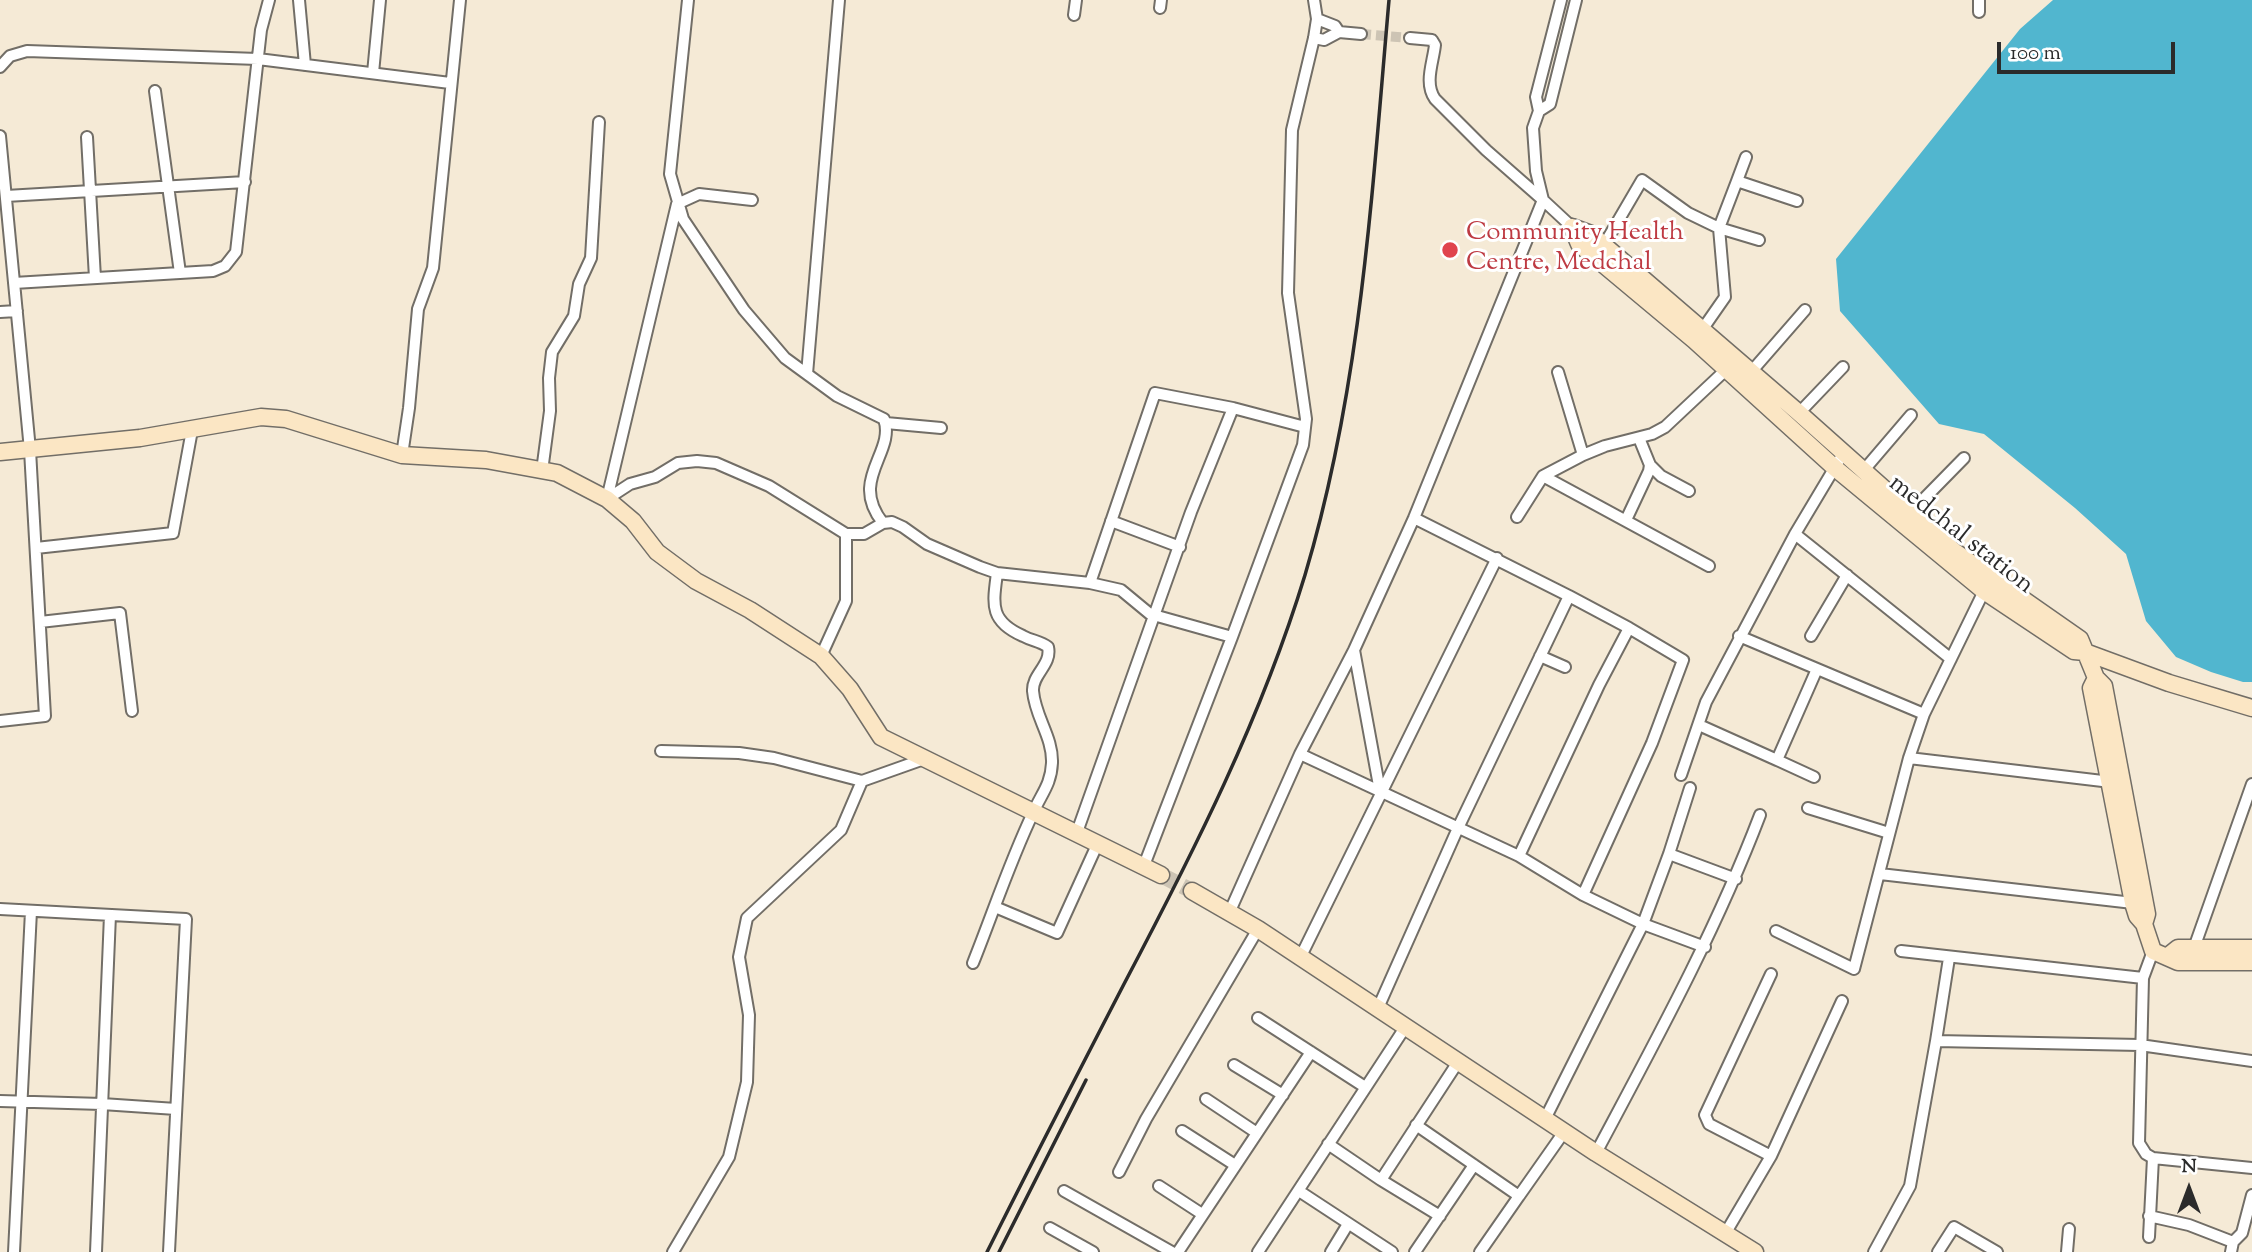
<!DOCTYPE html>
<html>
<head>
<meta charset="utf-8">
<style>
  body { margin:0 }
  #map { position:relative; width:2252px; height:1252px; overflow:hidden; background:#f5ead6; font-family:"Sorts Mill Goudy",serif }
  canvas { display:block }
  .north { position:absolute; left:2154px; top:1154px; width:70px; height:70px; -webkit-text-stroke:5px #fff; paint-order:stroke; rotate:0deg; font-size:19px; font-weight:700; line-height:28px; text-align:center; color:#2b2b2b }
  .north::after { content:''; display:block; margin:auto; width:24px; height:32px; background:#2b2b2b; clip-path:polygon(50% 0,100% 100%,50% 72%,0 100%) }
  .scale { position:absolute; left:1997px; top:42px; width:178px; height:32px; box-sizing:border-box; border:4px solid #2b2b2b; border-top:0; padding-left:9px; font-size:21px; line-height:24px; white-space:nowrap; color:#2b2b2b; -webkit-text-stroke:5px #fff; paint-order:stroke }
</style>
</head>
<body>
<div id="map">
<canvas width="2252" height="1252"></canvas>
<div class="north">N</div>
<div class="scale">100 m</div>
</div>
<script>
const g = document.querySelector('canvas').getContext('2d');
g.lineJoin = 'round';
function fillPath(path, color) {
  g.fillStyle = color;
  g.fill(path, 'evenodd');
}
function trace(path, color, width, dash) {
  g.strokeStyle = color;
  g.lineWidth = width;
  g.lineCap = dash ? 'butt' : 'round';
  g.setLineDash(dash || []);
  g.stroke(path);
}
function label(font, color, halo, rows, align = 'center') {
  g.font = font + ' "Sorts Mill Goudy",serif';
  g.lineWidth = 6;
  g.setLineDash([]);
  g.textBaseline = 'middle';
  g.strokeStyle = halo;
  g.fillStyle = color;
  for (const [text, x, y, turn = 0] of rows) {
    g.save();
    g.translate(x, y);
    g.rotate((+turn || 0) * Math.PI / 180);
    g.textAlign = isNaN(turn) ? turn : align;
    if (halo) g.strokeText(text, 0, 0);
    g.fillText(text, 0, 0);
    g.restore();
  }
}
fillPath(new Path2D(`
  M2053 0H2252V682H2243L2211 672 2176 657 2146 621 2126 554 2075 508 1984 434 1939 424 1840 311 1836 259 2020 29Z`), '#51b6cf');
trace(new Path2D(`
  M1361 34 1410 38`), '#cdc4b4', 10, [10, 5]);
trace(new Path2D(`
  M1161 875 1192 891`), '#cdc4b4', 16, [16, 8]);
const street = new Path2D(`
  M299 0 305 65
  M688 0 670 174 683 219 744 310 785 358 837 396 884 419C896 453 848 479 883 523
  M1561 0 1536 97 1539 111 1550 104 1576 0
  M1979 0V12
  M1160 8 1161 0
  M1074 15 1076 0
  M1317 19 1335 26 1339 32 1361 34
  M1314 38 1324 40 1339 32
  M0 67 10 56 27 51 258 59 450 83
  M373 73 380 0
  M155 91 180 273
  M1539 111 1533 128 1536 171 1543 200 1572 227
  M0 136 30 450 45 716 0 721
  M87 137 95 278
  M1737 181 1746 157
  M6 196 245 182
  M1604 245 1642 180 1688 213 1719 228 1737 181 1797 201
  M14 283 213 271 225 266 236 252 261 30 269 0
  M0 312 17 311
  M1702 330 1725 297 1719 228 1759 240
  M1558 372 1583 455
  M1751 372 1805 310
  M807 374 839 0
  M1799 413 1843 367
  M886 423 941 428
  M402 455 409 408 418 309 433 268 460 0
  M1650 465 1661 476 1689 491
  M1864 470 1911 415
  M542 471 550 411 549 378 552 352 574 316 579 284 591 258 599 122
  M1543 476 1709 566
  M607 499 630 484 655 477 678 463 697 461 716 463 769 486 846 534H864L883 523 892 522 903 527 927 544 980 567 997 573 1090 583 1121 590 1150 614 1232 637
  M607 499 677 204 699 194 752 200
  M1911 512 1964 458
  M1517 517 1543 476 1583 455 1605 446 1652 434 1665 427 1730 366
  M1626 520 1649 471 1650 465 1639 438
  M1111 521 1180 547
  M1795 534 1951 659
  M36 548 173 533 192 430
  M1090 583 1155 393 1233 408 1305 427
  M1569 596 1629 628 1683 660 1652 743 1583 895
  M40 622 120 613 132 711
  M1739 636 1924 714
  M1811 636 1847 575
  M1354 650 1380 791
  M821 656 846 601V534
  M1540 656 1565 667
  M1699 725 1777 760
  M661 751 739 753 774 758 862 781 924 759
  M1300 754 1519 856 1583 895 1643 924 1705 947
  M1909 758 2111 782
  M1681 775 1706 702 1795 534 1844 452
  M1814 777 1777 760 1817 669
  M1808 808 1889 833
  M1076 835 1191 512 1233 408
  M1669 854 1736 879
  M1519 856 1599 685 1629 628
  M1143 868 1232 637 1303 445 1306 419 1288 293 1292 130 1314 38 1317 19 1314 0
  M1880 874 2133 903
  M995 907 1057 933 1097 845
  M0 909 186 919 169 1252
  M1230 911 1300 754 1354 650 1414 518 1543 200 1486 150 1435 99C1424 83 1433 63 1435 45L1432 40 1410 38
  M1776 931 1854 969 1909 758 1924 714 1984 591
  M2194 948 2252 784
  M1901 951 2143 978 2153 951
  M1301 956 1497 558
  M1949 958 1936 1041 2140 1045 2252 1061
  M973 963C993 913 1010 861 1033 813 1041 794 1051 785 1052 763 1053 737 1035 717 1033 691 1032 674 1052 665 1048 647 1040 641 1032 641 1023 636 989 621 993 604 997 573
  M2143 978 2139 1143 2146 1154 2153 1158 2149 1237
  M1378 1008 1458 828 1569 596 1414 518
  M1258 1018 1365 1087
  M1234 1065 1283 1095
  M1206 1099 1257 1133
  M0 1101 102 1104 176 1109
  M1545 1119 1643 924 1669 854 1690 788
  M1416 1125 1519 1196 1564 1132
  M1182 1131 1235 1165
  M1328 1144 1381 1180 1440 1216
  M1596 1153C1655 1042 1715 933 1760 815
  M1771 1156 1709 1124 1705 1115 1771 974
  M2153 1158 2252 1168
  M1119 1172 1146 1119 1258 929
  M1381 1180 1458 1062
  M1159 1186 1202 1214
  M1064 1191 1172 1252
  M1299 1191 1392 1252
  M2149 1216 2189 1225 2233 1242
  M1050 1228 1093 1252
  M1725 1234 1771 1156 1842 1001
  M14 1252 31 911
  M96 1252 110 915
  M673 1252 729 1157 747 1082 749 1015 739 957 747 918 841 830 862 781
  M1178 1252 1311 1052
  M1258 1252 1406 1026
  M1331 1252 1348 1224
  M1415 1252 1474 1165
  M1480 1252 1519 1196
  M1874 1252 1910 1186 1936 1041
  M1938 1252 1954 1227 1997 1252
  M2067 1252 2069 1229
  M2231 1252 2233 1242 2242 1233 2252 1195`);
const secondary = new Path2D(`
  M1572 227 1591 234 1799 413 1954 551 2080 639 2096 678 2104 686 2147 914 2144 924
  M1572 227 1579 244 1694 340 1835 468 1984 591 2074 651 2085 652 2169 683 2252 708
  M0 452 140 438 261 417 286 419 402 455 486 460 557 473 607 499 633 521 657 552 696 581 750 610 821 656 850 689 881 737 1161 875
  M2096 678 2091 688 2133 903 2137 916 2144 924 2153 951 2178 962H2252
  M1192 891 1258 929 1596 1153 1755 1252
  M2168 956 2178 948H2252`);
trace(street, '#726e67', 14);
trace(secondary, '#726e67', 19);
trace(street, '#fff', 10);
trace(secondary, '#fbe6c4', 16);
trace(new Path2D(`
  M987 1252C1032 1162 1078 1073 1124 984 1194 851 1261 719 1305 575 1361 388 1372 193 1389 0
  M999 1252 1086 1080`), '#2b2b2b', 3.5);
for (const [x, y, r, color] of [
  [1450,250,9,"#e0444e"]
]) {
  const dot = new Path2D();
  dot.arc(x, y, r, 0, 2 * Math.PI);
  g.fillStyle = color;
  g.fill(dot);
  trace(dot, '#fff', 2.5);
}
label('26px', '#be3a42', '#fff', [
  ["Community Health",1466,235],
  ["Centre, Medchal",1466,265]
], 'left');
label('26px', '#2b2b2b', '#fff', [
  ["medchal station",1960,536,38]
]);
</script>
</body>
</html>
